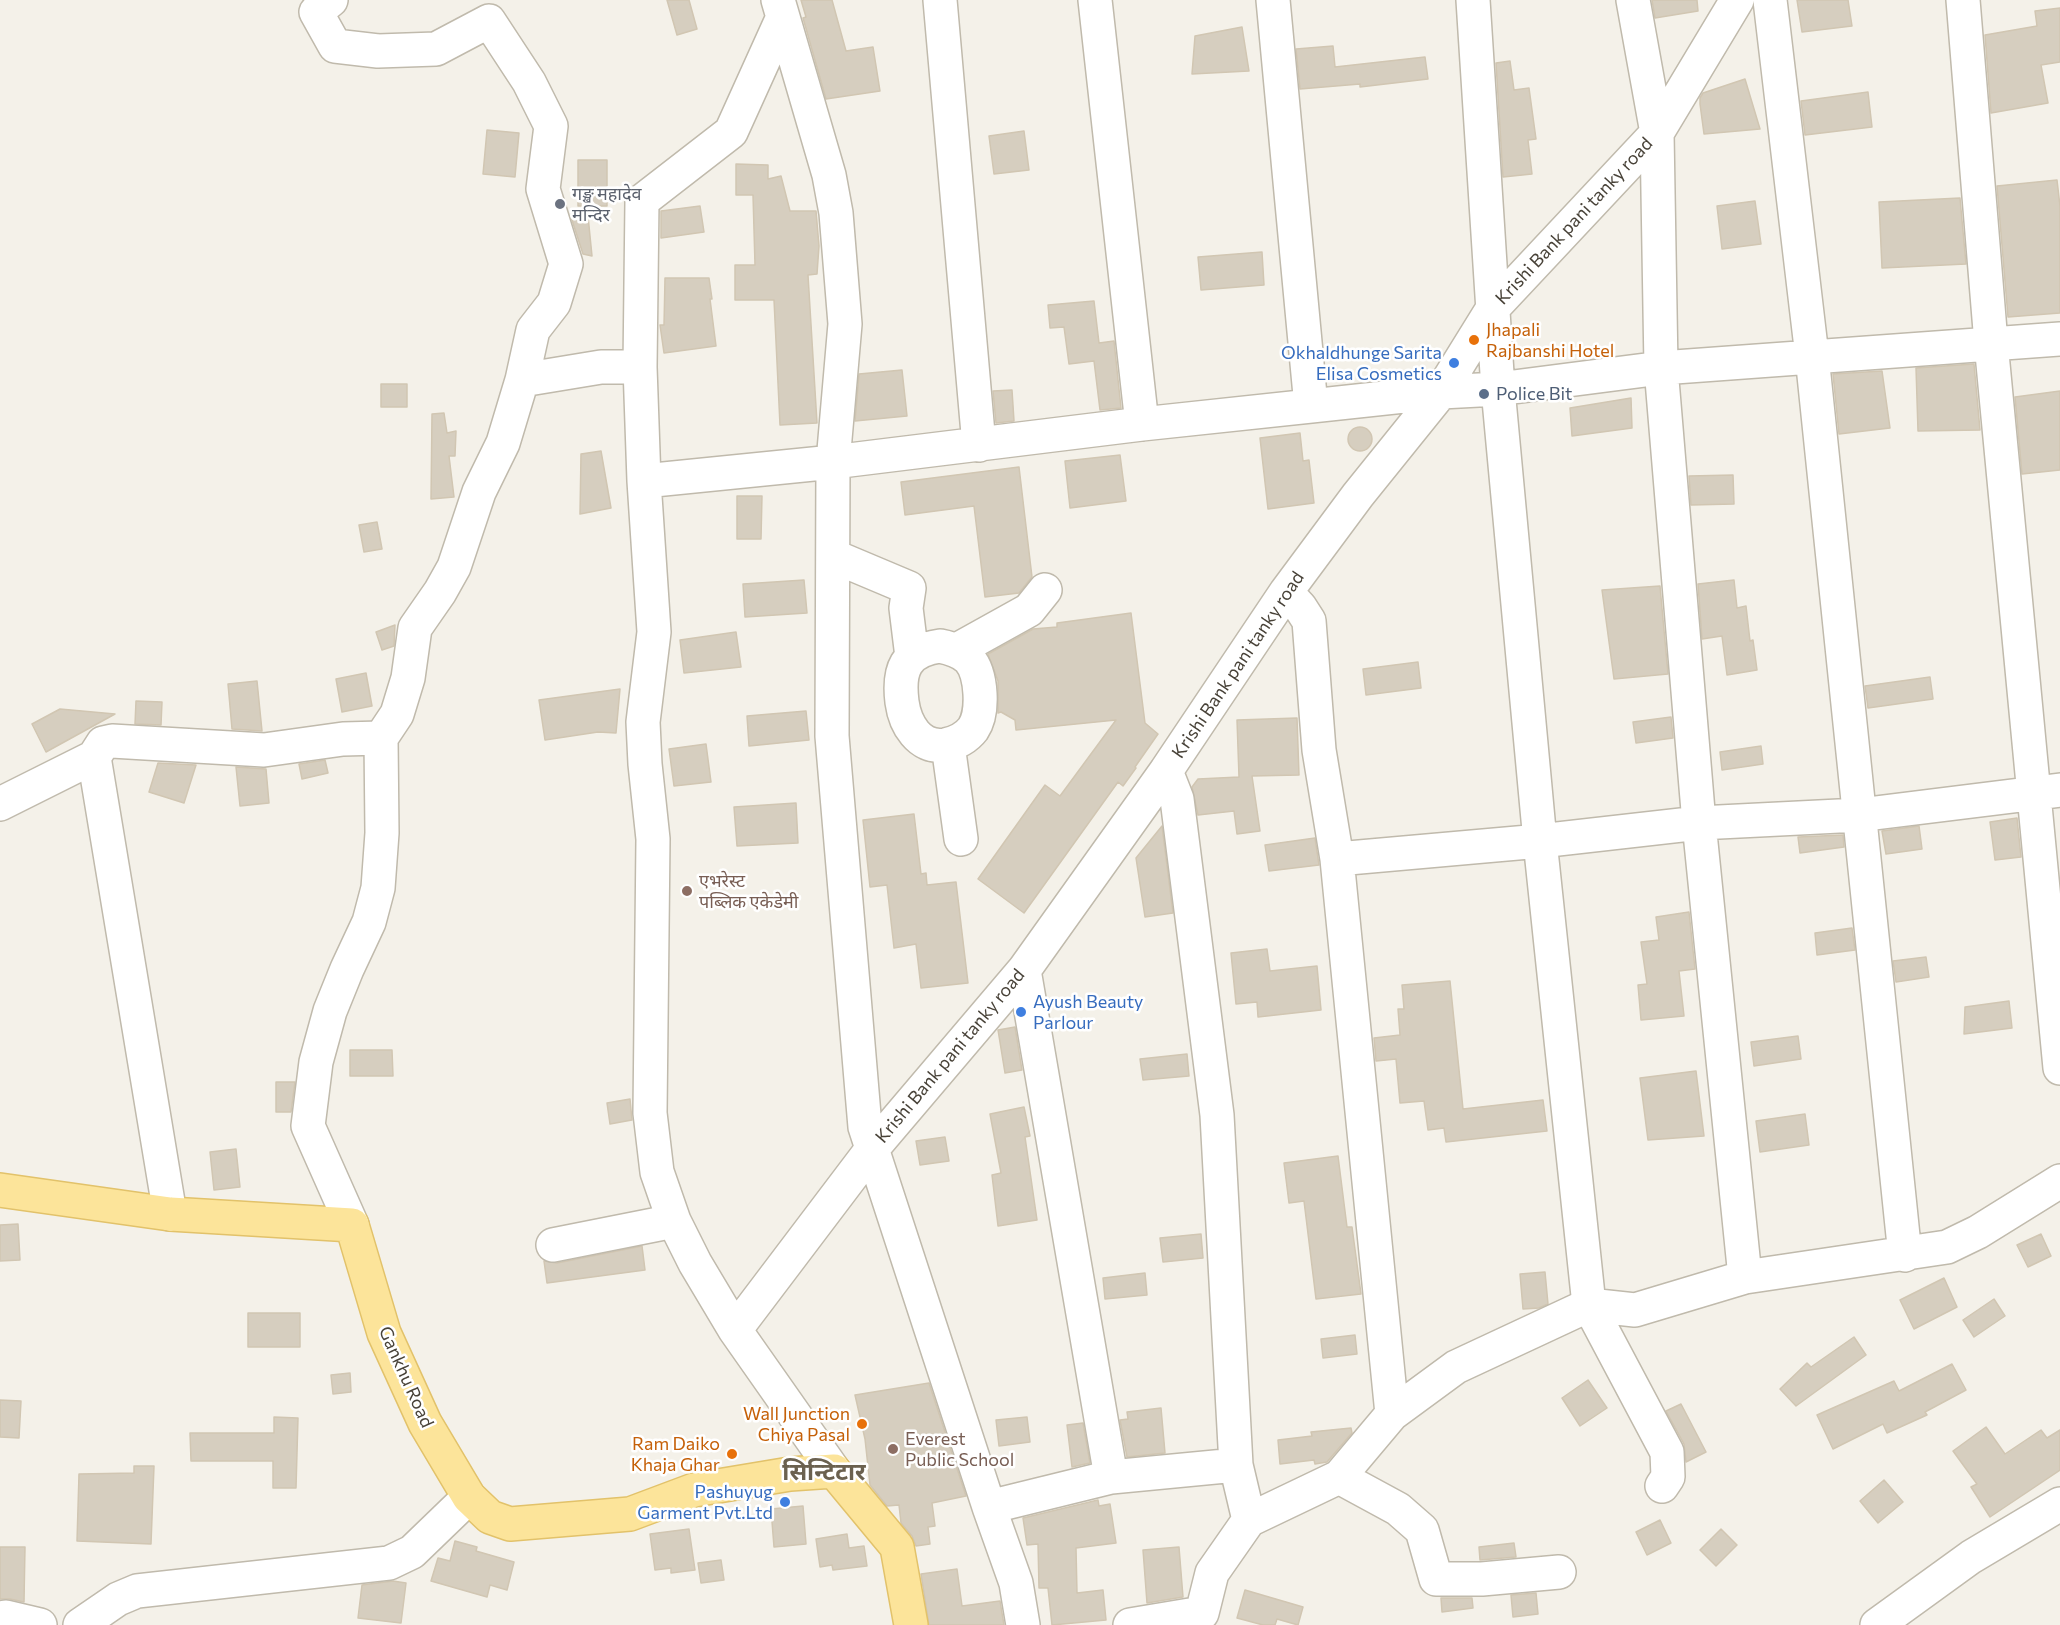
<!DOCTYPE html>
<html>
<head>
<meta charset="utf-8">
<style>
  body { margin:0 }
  canvas { display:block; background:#f4f1e9 }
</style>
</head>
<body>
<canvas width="2060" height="1625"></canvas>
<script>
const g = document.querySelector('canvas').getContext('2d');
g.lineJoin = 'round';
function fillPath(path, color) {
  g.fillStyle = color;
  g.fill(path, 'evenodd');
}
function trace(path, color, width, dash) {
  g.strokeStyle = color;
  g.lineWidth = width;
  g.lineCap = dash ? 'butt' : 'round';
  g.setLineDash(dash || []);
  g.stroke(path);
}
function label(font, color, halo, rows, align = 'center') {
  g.font = font + ' Commissioner,"Noto Sans Devanagari",sans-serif';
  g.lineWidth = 5;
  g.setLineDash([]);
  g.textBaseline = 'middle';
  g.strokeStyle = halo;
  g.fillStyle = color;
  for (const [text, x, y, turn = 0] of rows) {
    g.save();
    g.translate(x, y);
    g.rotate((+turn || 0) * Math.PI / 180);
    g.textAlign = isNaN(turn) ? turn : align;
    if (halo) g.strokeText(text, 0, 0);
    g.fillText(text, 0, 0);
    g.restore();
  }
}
const building = new Path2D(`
  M667 0H689L697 29 677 35Z
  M801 0H832L846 51 873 47 880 91 826 99 803 18 806 17Z
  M1652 0H1697L1698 11 1655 18Z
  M1797 0H1848L1852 26 1802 32Z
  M2060 8V62L2041 65 2048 103 1991 113 1985 35 2037 26 2035 11Z
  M1242 27 1249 71 1192 74 1195 36Z
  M1333 46 1335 67 1425 57 1428 79 1360 87V84L1300 89 1296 49Z
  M1510 61 1514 90 1529 88 1536 139 1528 140 1532 174 1503 177 1496 63Z
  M1745 79 1760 129 1704 134 1700 104V98L1703 93Z
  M1868 92 1872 127 1805 135 1801 101Z
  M487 130 519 133 515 177 483 174Z
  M1024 131 1029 170 994 174 989 136Z
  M578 160H607V206H578Z
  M736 164 768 165V179L781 176 790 211H816L819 246 817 274 808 275 817 423 780 425 774 300H735V265H755L753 195H736Z
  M2057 180 2060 206V313L2008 317 1997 186Z
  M1960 198 1966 264 1882 268 1879 202Z
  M1755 201 1761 244 1722 249 1717 206Z
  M700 206 704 232 661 238V211Z
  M588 216 592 256 583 254 571 217Z
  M1262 252 1264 285 1201 290 1198 257Z
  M665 278H709L712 299H710L716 346 664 353 660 325H664Z
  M1094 301 1099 343 1114 341 1121 408 1100 410 1094 361 1069 364 1064 327 1050 328 1048 305Z
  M1974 364 1980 430 1918 431 1916 368Z
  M902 370 907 416 855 421 859 374Z
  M1882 371 1890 428 1839 434 1833 374Z
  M381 384H407V407H381Z
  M1012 390 1014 421 996 423 993 391Z
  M2060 391V470L2022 474 2015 397Z
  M1631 398 1632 428 1572 436 1570 408Z
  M444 413 447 433 456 431 455 456H449L454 497 431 499 432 414Z
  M1348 439a12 12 0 1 1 24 0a12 12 0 1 1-24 0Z
  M1300 433 1303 461 1309 460 1314 503 1268 509 1260 438Z
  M601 451 611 508 580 514 581 454Z
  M1120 455 1126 501 1070 508 1065 461Z
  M1019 467 1032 577 1019 593 985 597 974 506 905 515 901 482Z
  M1733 475 1734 504 1691 505 1689 476Z
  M737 496H762L761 539H737Z
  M377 522 382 549 364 552 359 525Z
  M804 580 807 613 745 617 743 584Z
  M1734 580 1737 608 1746 606 1750 641 1753 640 1757 670 1727 675 1722 636 1702 639 1698 584Z
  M1660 586 1668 674 1614 679 1602 590Z
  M1131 613 1145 723 1158 734 1135 767 1136 768 1123 786 1118 782 1024 913 978 879 1045 785 1060 796 1116 720 1016 730 1015 720 1001 712 998 713V681L988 654 1033 629 1057 627V623Z
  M395 625 394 646 382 650 376 632Z
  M736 632 741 667 684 673 680 640Z
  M1418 662 1421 688 1366 695 1363 669Z
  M366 673 372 706 342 712 336 679Z
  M1930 677 1933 699 1868 708 1865 686Z
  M257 681 262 731 232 729 228 684Z
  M620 689 616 733 598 732 545 740 539 700Z
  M136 701 162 702 161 725 135 724Z
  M60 709 115 714 46 752 32 724Z
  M806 711 809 740 749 746 747 716Z
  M1671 717 1673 738 1636 743 1633 722Z
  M1297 718 1299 775 1252 776 1260 831 1237 834 1234 811 1198 815 1192 787 1198 779 1239 777 1237 720Z
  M706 744 711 782 674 786 669 749Z
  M1761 746 1763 764 1722 770 1720 752Z
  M325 760 328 773 302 779 299 764Z
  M158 763 196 765 184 803 149 792Z
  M236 767 266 769 269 803 240 806Z
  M796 803 798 843 737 846 734 807Z
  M914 814 921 874 926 873 927 885 956 882 968 983 921 988 916 944 894 948 887 885 870 887 863 820Z
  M2017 818 2021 857 1995 860 1990 822Z
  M1162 826 1173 913 1145 917 1136 858Z
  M1919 826 1922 849 1886 854 1882 831Z
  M1843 835 1844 847 1800 853 1798 837Z
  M1315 838 1319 865 1269 871 1265 845Z
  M1689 912 1695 969 1679 971 1684 1016 1641 1020 1638 985 1647 984 1641 942 1659 940 1656 917Z
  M1852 928 1855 950 1817 955 1815 933Z
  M1267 949 1270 971 1317 966 1321 1010 1258 1017 1257 1002 1236 1004 1231 953Z
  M1926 957 1929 977 1896 982 1893 961Z
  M1450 981 1463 1109 1543 1100 1547 1131 1446 1142 1444 1128 1428 1130 1424 1101 1400 1103 1396 1059 1376 1061 1374 1038 1400 1035 1398 1009H1404L1402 985Z
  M2009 1001 2012 1028 1964 1034 1965 1007Z
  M1015 1027 1022 1070 1005 1073 998 1030Z
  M1798 1036 1801 1059 1754 1066 1751 1042Z
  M350 1050H392L393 1076H350Z
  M1187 1054 1189 1076 1143 1080 1140 1059Z
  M1696 1071 1704 1136 1648 1140 1640 1078Z
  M276 1082H295L291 1112H276Z
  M630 1099 632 1120 610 1124 607 1103Z
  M1024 1107 1030 1136 1025 1137 1037 1220 998 1226 992 1175 1001 1173 990 1114Z
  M1805 1114 1809 1145 1760 1152 1756 1121Z
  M945 1137 949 1161 920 1165 916 1141Z
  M236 1149 240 1187 214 1190 210 1152Z
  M1338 1156 1347 1227H1352L1361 1294 1316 1299 1304 1201 1289 1203 1284 1163Z
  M18 1224 20 1260 0 1261V1225Z
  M1201 1234 1203 1258 1163 1262 1160 1238Z
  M2041 1234 2051 1256 2028 1267 2017 1245Z
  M642 1246 645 1270 547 1283 544 1261 557 1263Z
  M1545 1272 1548 1304 1539 1308 1523 1309 1520 1274Z
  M1145 1273 1147 1295 1105 1299 1103 1278Z
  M1944 1278 1957 1307 1914 1329 1900 1300Z
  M1994 1299 2005 1316 1974 1337 1963 1320Z
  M248 1313H300V1347H248Z
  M1355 1335 1357 1354 1323 1358 1321 1339Z
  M1854 1337 1866 1355 1796 1406 1780 1389 1807 1363 1811 1367Z
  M1952 1364 1966 1390 1925 1412 1927 1415 1887 1433 1883 1424 1833 1449 1817 1415 1894 1381 1899 1391Z
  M350 1373 351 1392 333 1394 331 1375Z
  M1588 1380 1607 1408 1580 1426 1562 1398Z
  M929 1383 966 1496 932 1503 935 1526 928 1527 930 1544 916 1546 912 1536 901 1523 899 1505 887 1506 870 1485 865 1439 855 1395Z
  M0 1400 21 1401 19 1438 0 1437Z
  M1681 1404 1706 1452 1686 1462 1684 1444 1666 1411Z
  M1161 1408 1165 1453 1127 1457 1120 1420 1128 1419 1127 1412Z
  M274 1417 298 1418 296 1488H273V1461H191L190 1433H274Z
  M1027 1417 1030 1442 999 1446 996 1420Z
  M1083 1423 1090 1463 1072 1467 1067 1425Z
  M1986 1427 2005 1454 2041 1430 2047 1438 2060 1430V1470L1990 1517 1971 1487 1977 1484 1953 1451Z
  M1351 1428 1352 1433 1327 1462 1315 1464 1314 1460 1280 1464 1278 1440 1312 1436 1311 1432Z
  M134 1466H154L151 1544 77 1541 79 1474 134 1473Z
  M1884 1480 1903 1502 1878 1523 1860 1501Z
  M1098 1500 1099 1506 1110 1504 1116 1543 1076 1548 1077 1593 1103 1590 1106 1620 1052 1625 1048 1588H1039L1038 1544 1027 1545 1023 1518Z
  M803 1506 806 1544 774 1547 771 1509Z
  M1660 1520 1671 1543 1647 1555 1636 1532Z
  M689 1529 695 1570 671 1573V1568L655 1570 650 1534Z
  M1721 1529 1737 1545 1716 1566 1700 1550Z
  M847 1534 849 1548 864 1546 867 1566 833 1570 832 1565 820 1567 816 1539Z
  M455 1541 477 1547 476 1551 514 1562 507 1590 490 1585 487 1597 431 1581 438 1558 450 1561Z
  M1514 1543 1516 1557 1480 1560 1479 1547Z
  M0 1547H25L24 1602 10 1599H0Z
  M1179 1547 1183 1597 1147 1603 1143 1550Z
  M721 1560 724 1580 701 1583 698 1563Z
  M957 1569 962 1606 1000 1601 1004 1625H929L921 1574Z
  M393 1581 406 1583 401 1623 358 1618 362 1585Z
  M1245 1590 1303 1607 1298 1625 1277 1619 1275 1625H1263L1237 1618Z
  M1536 1593 1538 1614 1513 1617 1511 1595Z
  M1441 1598H1472L1473 1608 1442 1612Z`);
fillPath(building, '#d6cebf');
trace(building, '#d1c6b2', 1.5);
const minor = new Path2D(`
  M331 0 316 12 335 46 378 51 436 49 489 21 529 82 551 126 543 189 566 264 554 303 533 330 522 380
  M778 0 829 175 836 213 845 324 833 462 832 736 865 1127 989 1507 1016 1583 1023 1625
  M940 0 979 445
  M1095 0 1142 424
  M1273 0 1311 406
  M1473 0 1498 389 1540 841 1589 1305 1667 1452 1668 1477 1662 1486
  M1633 0 1657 133 1661 368 1699 823 1745 1277
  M1770 0 1812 356 1905 1255
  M1963 0 1991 343 2060 1068
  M783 17 731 132 642 201 640 367 644 481 654 632 643 722 645 764 653 839 650 1113 657 1172 674 1221 695 1263 735 1330 834 1471
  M644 481 833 462 1142 424 1311 406 1441 392 1498 389 1661 368 2060 339
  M833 556 909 588 906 608 912 657
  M1286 592 1300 607 1309 621 1319 750 1337 859 1392 1414
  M940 646C950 648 961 651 969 659 982 674 984 713 973 729 966 738 956 743 945 745 919 749 905 724 902 702 898 670 905 651 940 646Z
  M957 650 1029 610 1045 590
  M948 745 961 839
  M94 757 170 1214
  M1166 771 1177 799 1217 1115 1236 1465 1249 1520
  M0 804 94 757 103 743 112 741 264 750 343 739 381 738
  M1337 859 1540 841 1699 823 1859 815 2060 790
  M1024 970 1111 1477
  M352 1225 308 1126 316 1062 330 1011 347 969 369 922 378 888 382 833 381 738 397 714 408 678 415 628 440 592 454 567 479 492 503 443 522 380 601 367H640
  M553 1245 674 1221
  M735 1330 872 1149 1024 970 1166 771 1286 592 1358 495 1441 392 1493 308 1657 133 1737 0
  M1339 1477 1398 1509 1422 1530 1436 1579H1482L1559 1572
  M989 1507 1111 1477 1236 1465
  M1202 1613 1212 1573 1249 1520 1339 1477 1392 1414 1456 1367 1589 1305 1635 1310 1745 1277 1947 1247 1978 1232 2060 1181
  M0 1618 6 1617 40 1625
  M80 1625 118 1599 137 1591 389 1563 412 1552 469 1497
  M1130 1625 1202 1613
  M1877 1625 1971 1557 2060 1504`);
const major = new Path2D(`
  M0 1190 170 1214 352 1225 384 1333 425 1423 469 1497 490 1517 510 1524 630 1514 694 1490 790 1474 834 1471 897 1547 911 1625`);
trace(minor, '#c0baac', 36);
trace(major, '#e2c26a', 36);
trace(minor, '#fff', 33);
trace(major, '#fce49a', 33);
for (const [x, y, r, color] of [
  [560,204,6,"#6b7280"],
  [1474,340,6,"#e8710a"],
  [1454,363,6,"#3f7fe0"],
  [1484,394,6,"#5c6f8a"],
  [687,891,6,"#8d6e63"],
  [1021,1012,6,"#3f7fe0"],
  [862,1424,6,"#e8710a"],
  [893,1449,6,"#8d6e63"],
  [732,1454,6,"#e8710a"],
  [785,1502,6,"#3f7fe0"]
]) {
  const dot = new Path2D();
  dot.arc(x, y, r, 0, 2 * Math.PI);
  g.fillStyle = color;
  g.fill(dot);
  trace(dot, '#fff', 2);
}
label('18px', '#5b616d', '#fff', [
  ["गङ्खु महादेव",572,194],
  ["मन्दिर",572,215]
], 'left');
label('18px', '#484238', '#fff', [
  ["Krishi Bank pani tanky road",1574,221,-47],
  ["Krishi Bank pani tanky road",1238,665,-56],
  ["Krishi Bank pani tanky road",950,1056,-50],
  ["Gankhu Road",406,1377,66]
]);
label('18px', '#c56008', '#fff', [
  ["Jhapali",1486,330,"left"],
  ["Rajbanshi Hotel",1486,351,"left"],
  ["Wall Junction",850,1414],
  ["Chiya Pasal",850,1435],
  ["Ram Daiko",720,1444],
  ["Khaja Ghar",720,1465]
], 'right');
label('18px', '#366cbe', '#fff', [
  ["Okhaldhunge Sarita",1442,353],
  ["Elisa Cosmetics",1442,374],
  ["Ayush Beauty",1033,1002,"left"],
  ["Parlour",1033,1023,"left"],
  ["Pashuyug",773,1492],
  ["Garment Pvt.Ltd",773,1513]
], 'right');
label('18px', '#4e5e75', '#fff', [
  ["Police Bit",1496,394]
], 'left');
label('18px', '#785e54', '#fff', [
  ["एभरेस्ट",699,881],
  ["पब्लिक एकेडेमी",699,902],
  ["Everest",905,1439],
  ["Public School",905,1460]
], 'left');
label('bold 24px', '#6b614f', '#fff', [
  ["सिन्टिटार",824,1472]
]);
</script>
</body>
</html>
